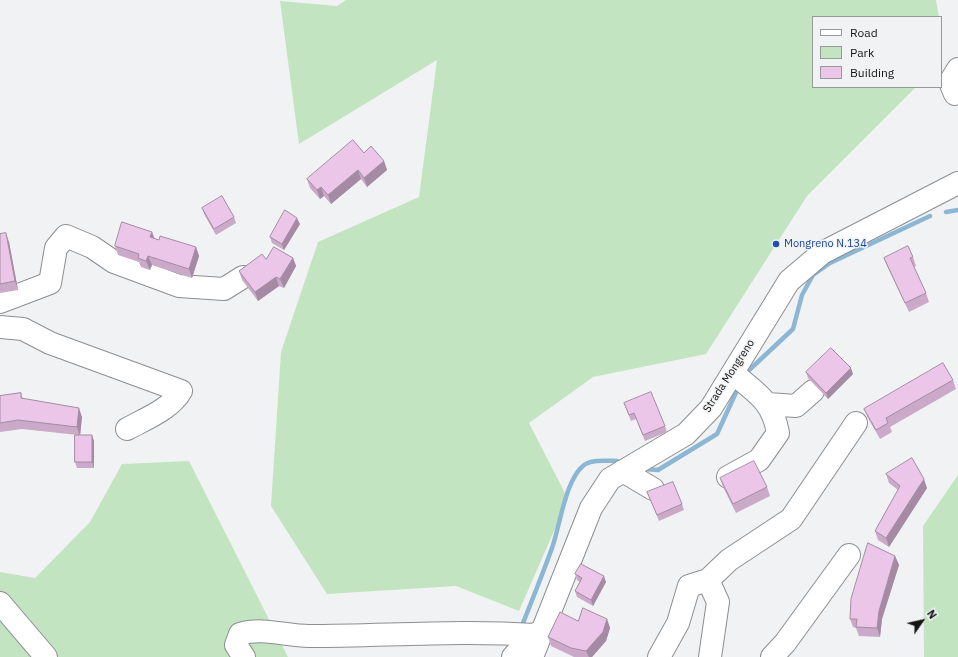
<!DOCTYPE html>
<html>
<head>
<meta charset="utf-8">
<style>
  body { margin:0 }
  #map { position:relative; width:958px; height:657px; overflow:hidden; background:#f1f2f4; font-family:"IBM Plex Sans",sans-serif }
  canvas { display:block }
  .legend { position:absolute; left:812px; top:16px; width:130px; height:72px; box-sizing:border-box; background:#f1f2f4; border:1px solid #98999a; margin:0; padding:5px 7px; list-style:none; font-size:12px; color:#131414 }
  .legend li { display:flex; align-items:center; gap:8px; height:20px }
  .legend b { width:20px; border:1px solid #98999a }
  .north { position:absolute; left:902px; top:601px; width:40px; height:40px; -webkit-text-stroke:3px #f1f2f4; paint-order:stroke; rotate:56deg; font-size:11px; font-weight:700; line-height:16px; text-align:center; color:#131414 }
  .north::after { content:''; display:block; margin:auto; width:14px; height:18px; background:#131414; clip-path:polygon(50% 0,100% 100%,50% 72%,0 100%) }
</style>
</head>
<body>
<div id="map">
<canvas width="958" height="657"></canvas>
<ul class="legend">
<li><b style="height:5px;background:#fff"></b>Road</li>
<li><b style="height:11px;background:#c3e4c0"></b>Park</li>
<li><b style="height:11px;background:#ebc6e9"></b>Building</li>
</ul>
<div class="north">N</div>
</div>
<script>
const g = document.querySelector('canvas').getContext('2d');
g.lineJoin = 'round';
function fillPath(path, color) {
  g.fillStyle = color;
  g.fill(path, 'evenodd');
}
function trace(path, color, width, dash) {
  g.strokeStyle = color;
  g.lineWidth = width;
  g.lineCap = dash ? 'butt' : 'round';
  g.setLineDash(dash || []);
  g.stroke(path);
}
function label(font, color, halo, rows, align = 'center') {
  g.font = font + ' "IBM Plex Sans",sans-serif';
  g.lineWidth = 3;
  g.setLineDash([]);
  g.textBaseline = 'middle';
  g.strokeStyle = halo;
  g.fillStyle = color;
  for (const [text, x, y, turn = 0] of rows) {
    g.save();
    g.translate(x, y);
    g.rotate((+turn || 0) * Math.PI / 180);
    g.textAlign = isNaN(turn) ? turn : align;
    if (halo) g.strokeText(text, 0, 0);
    g.fillText(text, 0, 0);
    g.restore();
  }
}
fillPath(new Path2D(`
  M346 0H936L939 17H813V87H916L807 196 706 354 593 377 529 423 568 499 519 611 456 586 327 594 271 506 281 352 318 242 419 197 437 60 299 144 280 1 337 6Z
  M189 461 288 657H0V572L35 578 90 522 122 464Z
  M958 475V657H924L923 526Z`), '#c3e4c0');
trace(new Path2D(`
  M946 212 958 210
  M746 373 793 329 802 295 813 275 830 263 930 216
  M643 469 658 470 717 434 739 386
  M523 623C533 598 543 573 552 548 560 526 565 480 584 465 593 459 607 461 617 461`), '#8cb7d4', 4.5);
const minor = new Path2D(`
  M958 69 950 82 955 94 958 93
  M0 302 50 283 56 248 66 236 92 247 114 262 179 286 224 289 243 277
  M0 327 23 329 50 343 181 391C171 409 145 419 127 429
  M768 404 796 406 813 391
  M623 471 653 489
  M728 477 759 460 778 433C772 400 757 394 733 373
  M708 580 729 560 791 519 856 423
  M0 603 46 657
  M244 657 236 645 240 634C263 627 286 636 309 636 384 636 460 630 534 635
  M513 657 525 644 539 632
  M532 657 591 508 610 479 686 434 711 408 789 281 822 253 958 183
  M659 657 678 623 689 586 708 580 718 602 710 657
  M772 657 785 643 849 555`);
trace(minor, '#8d8e90', 24);
trace(minor, '#fff', 22);
fillPath(new Path2D(`
  M364 153 384 161 387 170 367 187 361 179 331 204 324 196 320 199 310 188 307 179Z
  M202 208 234 217 236 223 216 235 204 214Z
  M300 224 284 250 272 243 270 237Z
  M152 232 155 239 159 240 196 247 199 256 192 278 152 265 150 270 141 267 139 262 118 255 115 246Z
  M0 234 9 242 18 290 0 293Z
  M913 257 916 266 914 267 926 293 929 302 909 312 887 266 884 258Z
  M293 258 296 266 284 288 279 286 258 301 242 280 239 271 266 259Z
  M806 372 853 374 828 399 808 378Z
  M953 380 956 389 890 427 892 432 880 439 868 418 864 409Z
  M21 393 23 399 82 417 80 435 94 441V468H77L75 462 78 435 22 429 0 432V396Z
  M624 403 665 426 667 432 645 441 636 419 631 421Z
  M886 474 927 488 889 547 878 540 875 531 898 490 889 483Z
  M720 478 767 487 770 496 736 513 723 487Z
  M647 492 682 504 684 510 659 521Z
  M895 556 899 565 882 619 880 637 859 636 856 628 853 627 850 619Z
  M575 574 606 582 593 606 577 597 575 591 580 582 577 580Z
  M607 619 610 628 606 641 592 657H574L551 646 548 637 578 621Z`), '#caaac8');
fillPath(new Path2D(`
  M384 161 387 170 367 187 364 178Z
  M358 170 361 179 331 204 328 195Z
  M321 187 324 196 320 199 317 190Z
  M297 218 300 224 284 250 282 244Z
  M152 232 155 241 150 237Z
  M6 233 9 242 18 290 15 281Z
  M196 247 199 256 192 278 189 269Z
  M148 256 152 265 150 270 146 261Z
  M293 258 296 266 284 288 280 279Z
  M276 277 279 286 258 301 255 292Z
  M851 368 853 374 828 399 826 393Z
  M79 408 82 417 80 436 77 427Z
  M92 435 94 441V468L92 462Z
  M924 479 927 488 889 547 886 538Z
  M895 556 899 565 882 619 880 637 877 628 879 611Z
  M604 576 606 582 593 606 591 600Z
  M607 619 610 628 606 641 592 657H589L586 651Z`), '#a48ba3');
const building = new Path2D(`
  M353 140 364 153 371 146 384 161 364 178 358 170 328 195 321 187 317 190 307 179Z
  M222 196 234 217 214 229 202 208Z
  M285 210 297 218 282 244 270 237Z
  M122 222 152 232 150 237 159 240 160 236 196 247 189 269 148 256 146 261 138 258 139 254 115 246Z
  M6 233 15 281 0 284V234Z
  M908 246 913 257 910 258 926 293 905 303 884 258Z
  M274 247 293 258 280 279 276 277 255 292 239 271 262 254 266 259Z
  M831 348 851 368 826 393 806 372Z
  M943 363 953 380 886 418 888 423 876 430 864 409Z
  M651 392 665 426 643 435 634 413 629 415 624 403Z
  M21 393V398L79 408 77 427 18 420 0 423V396Z
  M75 435H92V462H75Z
  M912 458 924 479 886 538 875 531 900 486 886 474Z
  M754 461 767 487 733 504 720 478Z
  M673 482 682 504 657 515 647 492Z
  M868 543 895 556 879 611 877 628 856 627 857 619H850L851 599Z
  M581 564 604 576 591 600 575 591 582 578 575 574Z
  M583 608 607 619 603 632 586 651 571 648 548 637 560 612 578 621Z`);
fillPath(building, '#ebc6e9');
trace(building, '#a48ba3', 1);
for (const [x, y, r, color] of [
  [776,244,4,"#1a4fb4"]
]) {
  const dot = new Path2D();
  dot.arc(x, y, r, 0, 2 * Math.PI);
  g.fillStyle = color;
  g.fill(dot);
  trace(dot, '#f1f2f4', 1.5);
}
label('11px', '#164399', '#f1f2f4', [
  ["Mongreno N.134",784,244]
], 'left');
label('11px', '#131414', '#f1f2f4', [
  ["Strada Mongreno",729,376,-57]
]);
</script>
</body>
</html>
